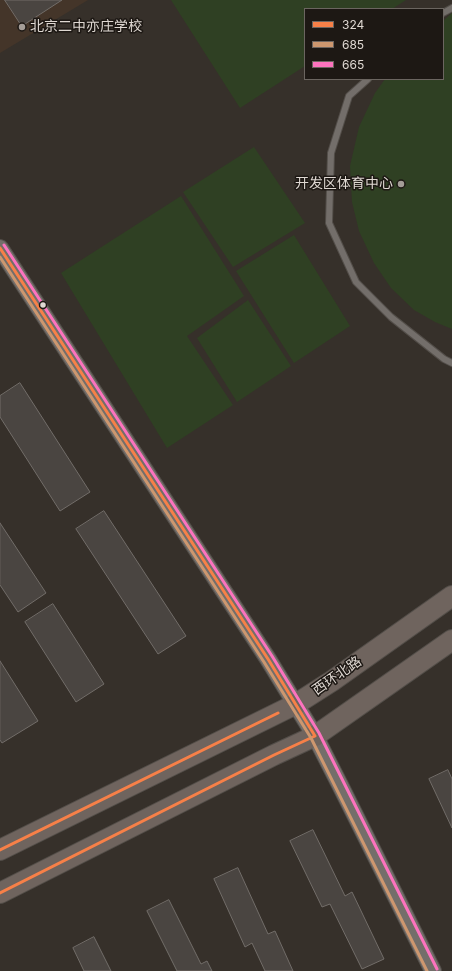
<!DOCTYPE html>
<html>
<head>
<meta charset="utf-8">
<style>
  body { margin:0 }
  #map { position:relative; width:452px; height:971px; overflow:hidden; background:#36302a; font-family:Inter,sans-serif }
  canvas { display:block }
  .legend { position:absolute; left:304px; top:8px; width:140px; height:72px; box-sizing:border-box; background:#1d1814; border:1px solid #6b6560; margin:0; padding:5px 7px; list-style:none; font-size:12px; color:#dfd8d2 }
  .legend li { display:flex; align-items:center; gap:8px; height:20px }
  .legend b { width:20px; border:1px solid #6b6560 }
</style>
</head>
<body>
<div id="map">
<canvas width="452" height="971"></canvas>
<ul class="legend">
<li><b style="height:5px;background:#f78048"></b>324</li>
<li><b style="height:5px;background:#cd976f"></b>685</li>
<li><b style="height:5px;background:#fc73be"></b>665</li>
</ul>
</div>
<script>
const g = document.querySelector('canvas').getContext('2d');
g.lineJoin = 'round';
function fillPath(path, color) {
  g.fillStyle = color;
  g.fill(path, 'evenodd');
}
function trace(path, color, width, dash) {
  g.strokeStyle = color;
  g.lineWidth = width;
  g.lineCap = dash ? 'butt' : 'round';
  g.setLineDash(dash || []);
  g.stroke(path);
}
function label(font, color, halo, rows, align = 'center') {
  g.font = font + ' Inter,"Noto Sans SC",sans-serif';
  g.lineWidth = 3;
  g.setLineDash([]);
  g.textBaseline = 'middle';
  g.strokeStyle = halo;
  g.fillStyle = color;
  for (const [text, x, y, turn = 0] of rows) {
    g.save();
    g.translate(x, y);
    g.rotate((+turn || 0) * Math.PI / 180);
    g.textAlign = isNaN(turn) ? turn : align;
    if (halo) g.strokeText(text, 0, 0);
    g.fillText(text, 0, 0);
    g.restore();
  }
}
fillPath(new Path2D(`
  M0 0H88L0 53Z`), '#443529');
fillPath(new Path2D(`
  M171 0H406L392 9H305V66L240 108Z
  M452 13V329L435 322 414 310 391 288 374 263 359 231 352 202 350 166 359 127 375 93 385 79H443V21Z
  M254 147 305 223 233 267 183 192Z
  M181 196 244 296 187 336 233 405 167 448 61 273Z
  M294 235 350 326 294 363 236 271Z
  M248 300 291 366 237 402 197 338Z`), '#2f4023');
const building = new Path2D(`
  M5 0H62L22 26Z
  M20 383 90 492 60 511 0 417V396Z
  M104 511 186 636 158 654 76 529Z
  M0 523 46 593 18 612 0 585Z
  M53 604 104 684 76 702 25 622Z
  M0 661 38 721 2 743 0 740Z
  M448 770 452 779V828L429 779Z
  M313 830 345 896 352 892 384 959 362 969 330 904 322 907 290 841Z
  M238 868 268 934 275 931 293 971H265L252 943 245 947 214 879Z
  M169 900 201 964 207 961 212 971H177L147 911Z
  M94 937 111 971H84L73 948Z`);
fillPath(building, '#4a4541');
trace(building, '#726d69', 1);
const service = new Path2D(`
  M443 13 452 8
  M368 79 349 96 331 153 329 223 356 282 391 317 444 359 452 363`);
const tertiary = new Path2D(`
  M0 248 268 659 315 736 340 785 433 971`);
const primary = new Path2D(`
  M0 850 296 704 332 681 452 596
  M0 893 274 755 315 736 452 640`);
trace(service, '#534e49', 8);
trace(tertiary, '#534e49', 18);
trace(primary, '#534e49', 22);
trace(service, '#736e6a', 6);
trace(tertiary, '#736e6a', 16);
trace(primary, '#6f645e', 20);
trace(new Path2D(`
  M0 248 268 659 315 736 274 755 0 893
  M0 850 278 713`), '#f78048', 3);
trace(new Path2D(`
  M0 257 264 662 311 738 427 971`), '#cd976f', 3);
trace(new Path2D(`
  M4 245 272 656 319 733 437 969`), '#fc73be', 3);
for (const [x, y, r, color] of [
  [22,27,4,"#a49d97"],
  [401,184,4,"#a49d97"],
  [43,305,3.5,"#dfd8d2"]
]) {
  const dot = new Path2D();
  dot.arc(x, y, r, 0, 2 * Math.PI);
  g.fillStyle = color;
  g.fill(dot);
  trace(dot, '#1d1814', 1.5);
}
label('14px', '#dfd8d2', '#1d1814', [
  ["北京二中亦庄学校",30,27],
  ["开发区体育中心",393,184,"right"]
], 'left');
label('14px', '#dfd8d2', '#1d1814', [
  ["西环北路",337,676,-35]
]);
</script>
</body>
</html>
